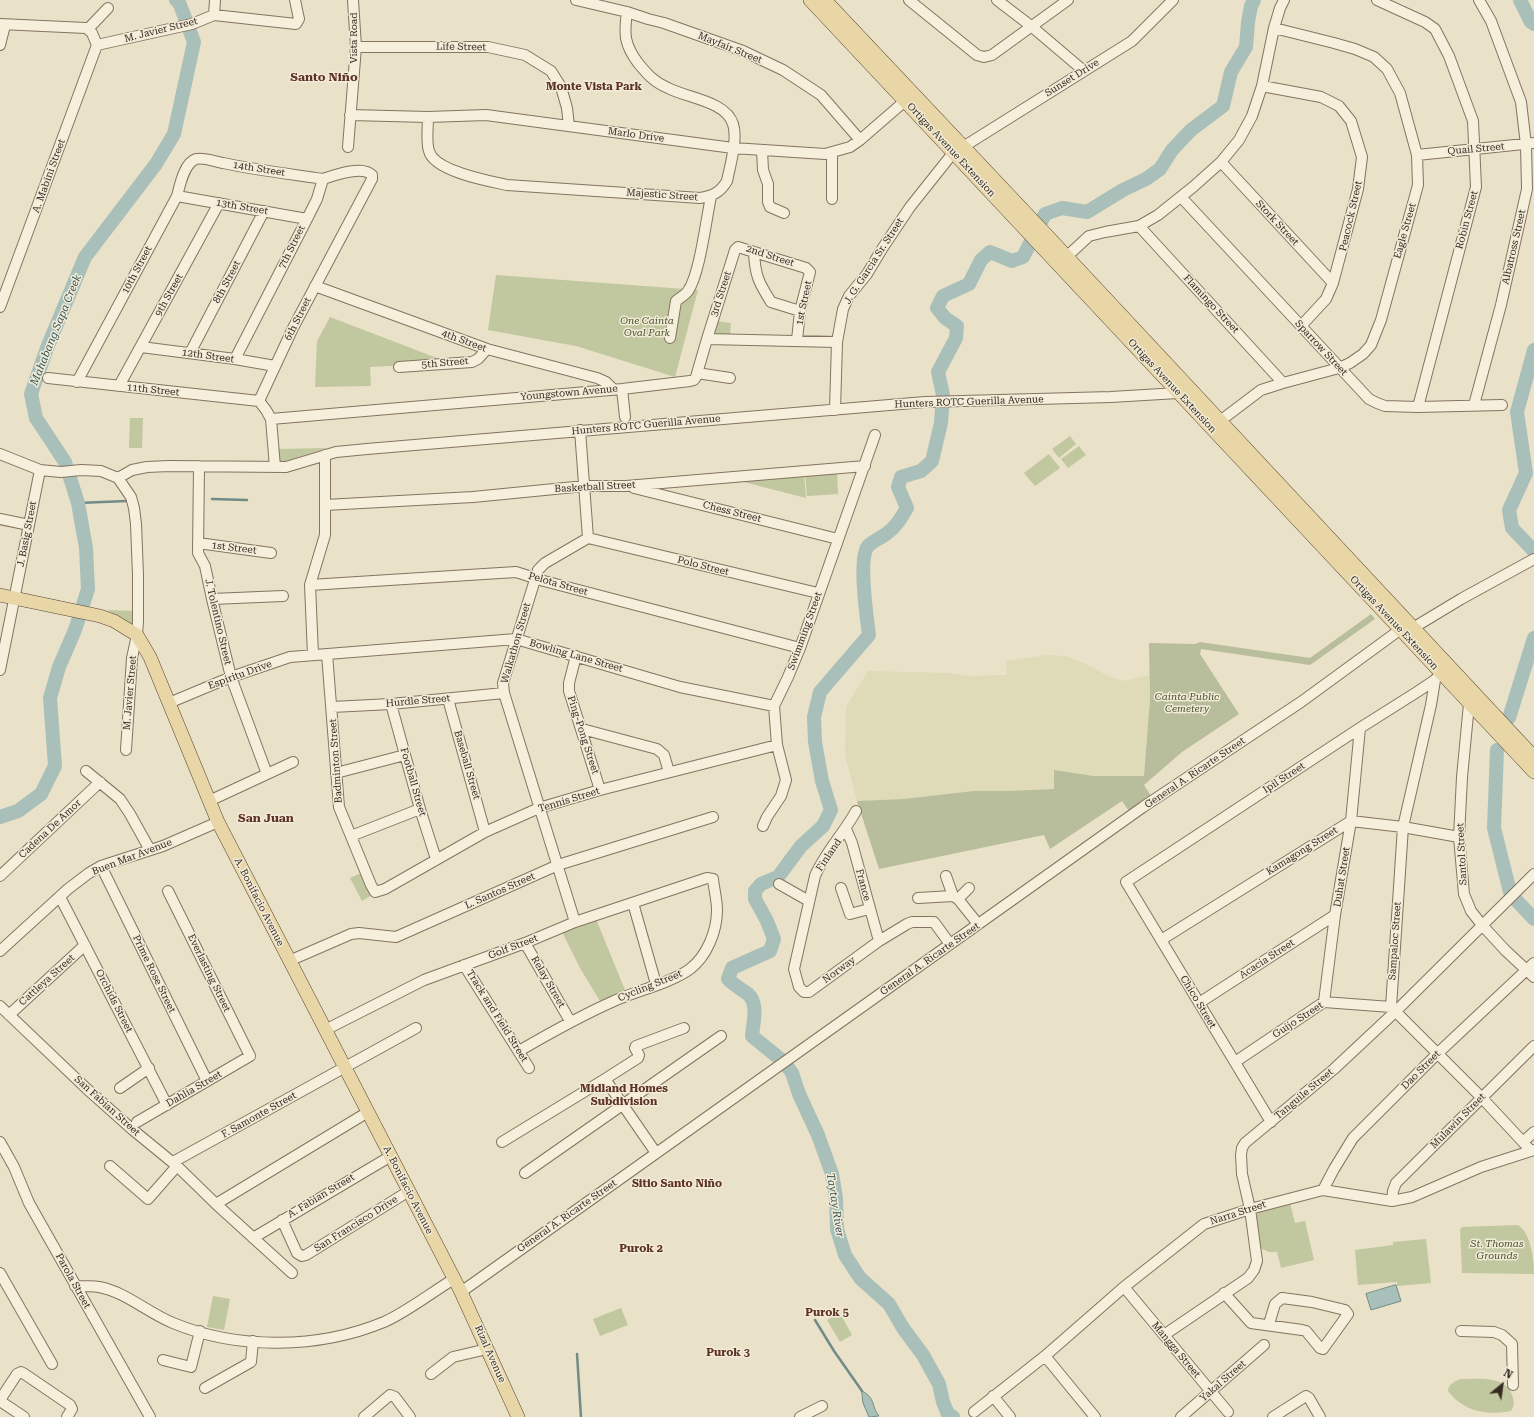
<!DOCTYPE html>
<html>
<head>
<meta charset="utf-8">
<style>
  body { margin:0 }
  #map { position:relative; width:1534px; height:1417px; overflow:hidden; background:#eae1c9; font-family:"Roboto Serif",serif }
  canvas { display:block }
  .north { position:absolute; left:1482px; top:1365px; width:40px; height:40px; -webkit-text-stroke:3px #f2ebd8; paint-order:stroke; rotate:29deg; font-size:11px; font-weight:700; line-height:16px; text-align:center; color:#372c22 }
  .north::after { content:''; display:block; margin:auto; width:14px; height:18px; background:#372c22; clip-path:polygon(50% 0,100% 100%,50% 72%,0 100%) }
</style>
</head>
<body>
<div id="map">
<canvas width="1534" height="1417"></canvas>
<div class="north">N</div>
</div>
<script>
const g = document.querySelector('canvas').getContext('2d');
g.lineJoin = 'round';
function fillPath(path, color) {
  g.fillStyle = color;
  g.fill(path, 'evenodd');
}
function trace(path, color, width, dash) {
  g.strokeStyle = color;
  g.lineWidth = width;
  g.lineCap = dash ? 'butt' : 'round';
  g.setLineDash(dash || []);
  g.stroke(path);
}
function label(font, color, halo, rows, align = 'center') {
  g.font = font + ' "Roboto Serif",serif';
  g.lineWidth = 3;
  g.setLineDash([]);
  g.textBaseline = 'middle';
  g.strokeStyle = halo;
  g.fillStyle = color;
  for (const [text, x, y, turn = 0] of rows) {
    g.save();
    g.translate(x, y);
    g.rotate((+turn || 0) * Math.PI / 180);
    g.textAlign = isNaN(turn) ? turn : align;
    if (halo) g.strokeText(text, 0, 0);
    g.fillText(text, 0, 0);
    g.restore();
  }
}
fillPath(new Path2D(`
  M1047 655 1065 656 1084 663 1108 676 1123 681 1149 675 1150 699 1144 776H1094L1054 770V789L1008 791H973L904 799 857 801 845 755 846 707 868 671 949 673 969 676 1007 675 1006 661Z`), '#dfdab7');
fillPath(new Path2D(`
  M496 275 698 290 675 377 576 346 488 330Z
  M330 317 442 360 446 363 370 367 371 386 315 387 317 341Z
  M716 321 731 323 730 336 711 333Z
  M130 418H143L142 448H129Z
  M1070 436 1076 444 1059 458 1052 449Z
  M1079 446 1086 455 1068 468 1061 459Z
  M327 448 279 463V449Z
  M1049 454 1060 468 1035 486 1024 473Z
  M837 471 838 494 807 496 805 473Z
  M804 473 806 498 728 478Z
  M107 610 135 611 134 625Z
  M361 873 372 895 362 901 350 878Z
  M596 919 625 990 600 1001 580 968 562 932Z
  M1289 1199 1295 1223 1305 1221 1314 1260 1281 1268 1277 1252H1269L1258 1247 1253 1208Z
  M1518 1225C1531 1233 1534 1260 1534 1274L1462 1273 1460 1230 1462 1227Z
  M1426 1239 1431 1283 1397 1286V1282L1358 1285 1355 1250 1393 1245V1242Z
  M213 1296 230 1299 224 1330 207 1327Z
  M621 1308 628 1325 600 1336 593 1319Z
  M840 1313 852 1335 840 1342 827 1320Z
  M1461 1379C1479 1379 1505 1375 1512 1395 1514 1401 1515 1405 1511 1411 1488 1416 1462 1411 1448 1391 1448 1384 1455 1381 1461 1379Z`), '#c1c79e');
fillPath(new Path2D(`
  M1371 614 1375 619 1310 665 1201 649 1200 654 1239 714 1182 752 1144 785 1153 799 1131 814 1122 801 1050 849 1044 835 879 869 857 801 904 799 973 791H1008L1054 789V770L1094 776H1144L1150 699 1149 643 1195 644 1200 642 1310 658Z`), '#b8bd9c');
const water = new Path2D(`
  M1396 1285 1401 1301 1371 1310 1366 1294Z
  M862 1391C876 1398 871 1406 879 1416L869 1417 863 1403Z`);
fillPath(water, '#a9bfb9');
trace(water, '#718c86', 1);
trace(new Path2D(`
  M212 499 247 500
  M78 503 127 501
  M815 1320 834 1351 862 1391
  M577 1354 581 1417`), '#718c86', 2.5);
trace(new Path2D(`
  M1520 0 1531 22 1534 24
  M1533 550 1512 528 1509 510 1526 473 1517 412 1534 350
  M1509 718 1534 638
  M1497 750 1494 828 1510 892
  M0 817 18 811 41 794 55 766 50 698 59 667 75 630 88 589 86 548 78 503 65 462 36 418 31 394 47 348 85 257 156 164 174 134 194 42 179 2 176 0
  M1515 899 1534 919
  M953 1417 948 1414 943 1402 939 1384 923 1355 903 1328 889 1304 860 1278 845 1255 837 1229 836 1198 832 1174 818 1135 799 1094 792 1073 784 1062 752 1036C753 1023 759 1004 748 994 741 989 734 985 728 979L732 968 770 951 774 939 767 921 755 899V891L761 884 778 877 801 846 823 826 831 810 822 781 815 742 814 717 820 692 869 635C867 619 858 558 868 546 873 541 881 538 886 534 896 527 901 518 907 508L898 487 901 477 921 471 932 461 941 423 943 395 938 372 956 338 957 326 945 318 937 308 943 296 969 284 981 260 990 252 1012 261 1023 257 1045 214 1062 208 1087 212 1123 190 1146 179 1160 169 1172 150 1191 130 1223 106 1231 72 1246 47 1248 22 1251 6 1254 0`), '#a9bfb9', 14);
const minor = new Path2D(`
  M576 0 627 12 648 19 664 23 743 51 783 70 821 95 860 140
  M909 0 977 55 984 57 992 55 1068 0
  M997 0 1031 26 1084 71
  M1377 0 1425 22 1435 29 1449 56 1473 121 1476 187 1418 407
  M214 15 215 0
  M0 24 86 28 92 33 97 45
  M88 29 108 8
  M0 45 5 25
  M97 45 192 24 214 15 296 24 299 19 295 0
  M356 47H488L525 55 551 71 561 87 567 108 569 126
  M1262 86 1321 97 1339 106 1351 121 1362 157 1358 189 1333 283 1326 299 1301 326
  M350 115 428 117 486 115 733 148 825 154 850 147 860 140 905 101
  M428 117C428 126 426 143 429 151 434 171 488 181 507 185L700 198C712 196 720 193 727 181 730 166 738 139 733 124 726 101 687 98 668 88 654 82 648 75 638 63 624 44 624 34 627 12
  M348 147 356 47 353 0
  M963 147 1132 41 1173 0
  M762 150 763 170 768 184V202L770 207 784 213
  M832 153V199
  M1417 155 1534 143
  M1221 162 1333 283
  M177 196 307 219
  M1181 197 1369 399 1377 403 1385 406 1418 407 1502 405
  M1139 226 1283 383
  M754 252C755 276 759 283 771 302L800 311
  M1062 261 1089 236 1105 232 1139 226 1158 215 1193 187 1221 162 1239 140 1252 116 1262 86 1274 28 1280 8 1284 0
  M315 286 487 349 597 378 606 382 613 389
  M0 307 97 45
  M670 338 676 301C680 298 685 295 688 291 700 274 706 219 711 197
  M707 339 735 250 738 247 806 268 810 272 800 311 797 340
  M141 347 235 359 275 366
  M190 353 264 211
  M235 359 307 219 317 199 323 179C335 175 362 165 372 175V179L293 328 259 401 266 410 271 419 275 467
  M399 367 472 362 478 359 487 349
  M697 373 730 378
  M48 378 259 401
  M77 382 177 196C180 185 184 163 196 159 204 157 216 162 223 163 256 170 290 174 323 179
  M119 386 219 203
  M622 389 625 417
  M1474 405 1501 305 1527 189 1526 145 1521 102 1491 21 1479 0
  M835 410 837 342 843 309 849 296 867 274 882 249 910 207 953 153
  M271 419 622 389 690 381 694 380 696 377 707 339 837 342
  M1220 421 1261 390 1283 383 1339 368 1350 363 1363 354 1371 345 1381 320 1418 185 1417 155 1400 93 1387 69 1374 57 1355 49 1334 43 1274 28
  M0 454 40 470 61 472 81 470 101 471 118 478 131 497 134 508 136 524 138 575V621L137 635 132 658 126 750
  M199 466 198 553 205 566 212 599 231 677 267 774
  M118 478 132 470 147 467 169 466 286 467 336 452 367 449 925 402 1111 397 1178 393
  M634 488 838 539
  M325 505 473 497 585 486H626L865 466
  M0 519 29 525
  M588 538 818 593
  M198 543 271 553
  M310 585 516 572 544 581 800 648
  M212 599 283 596
  M327 654 339 807 371 885 375 892 385 889 485 832 539 808 600 790 777 745
  M313 655 310 585 325 535V455
  M576 656 569 683V691L600 790
  M0 670 40 470
  M1435 680 1431 705 1403 827 1391 1007 1482 1098 1523 1142 1530 1150
  M448 699 485 832
  M169 703 231 677 290 657 516 639 680 687 774 706
  M391 704 420 809 436 859
  M1469 704 1462 777 1459 837 1464 894 1471 911 1482 925 1505 950 1534 977
  M332 707 391 704 504 693
  M582 729 657 749 664 755 669 772
  M86 771 120 799 130 814 150 850
  M336 773 405 755
  M209 801 293 762
  M856 811C844 833 824 854 815 876L794 969 799 987 804 992H809L879 941 907 924 912 922H934L950 944
  M763 826 767 817 781 796 786 780 777 745 774 706 788 677 800 648 875 435
  M846 829 852 843 879 941
  M351 836 420 809
  M101 866 207 1081
  M0 876 100 782
  M946 876 953 896 958 899 978 924
  M779 884 809 901
  M841 888 850 914 869 909
  M60 897 167 1105
  M918 898 953 896
  M958 899 969 888
  M633 903 656 984
  M575 922 504 693 503 683 538 570 545 563 588 538 580 430
  M1161 940 1351 821 1403 827 1459 837
  M525 943 570 1021
  M0 951 68 889 89 873 101 866 163 846 218 822
  M289 961 351 934 359 933 396 937 558 865 713 817
  M464 965 529 1068
  M1324 1002 1335 915 1351 821 1360 728
  M1199 1003 1335 915
  M0 1006 87 1089 133 1130 177 1166 216 1204 292 1273
  M9 1015 85 945
  M325 1030 424 980 525 943 575 922 707 878 713 879C714 889 717 900 717 910 717 931 707 956 690 969 671 983 636 991 614 1001 580 1016 550 1033 519 1051
  M1235 1062 1324 1002 1391 1007
  M605 1079 656 1153
  M120 1088 149 1068
  M137 1122 250 1056 168 891
  M1271 1122 1126 882 1360 728 1417 692 1435 680 1441 673
  M0 1142 14 1167 29 1203 150 1417
  M502 1142 605 1079 638 1058 639 1055 635 1048 636 1046 684 1028
  M1523 1142 1534 1132
  M173 1162 416 1028
  M110 1166 148 1199 177 1166
  M525 1173 721 1036
  M1323 1190 1334 1169 1353 1138 1438 1053 1534 963
  M1392 1201 1393 1191 1396 1183 1534 1046
  M216 1204 368 1112
  M282 1220 297 1253 302 1256 306 1255 409 1191
  M253 1238 391 1156
  M0 1273 52 1364
  M75 1286C83 1286 92 1286 99 1287 126 1292 148 1313 173 1323 238 1350 319 1349 384 1322 407 1312 432 1292 454 1279
  M1124 1287 1228 1412
  M461 1292 1143 807 1301 702 1401 629 1413 628 1461 599 1534 559
  M1224 1293 1251 1323 1302 1330 1306 1331 1320 1348 1323 1349 1348 1314 1345 1310 1312 1302 1282 1298 1275 1304 1269 1324
  M1461 1331 1494 1332 1502 1335 1512 1344 1513 1385
  M1164 1335 1248 1278 1254 1270 1257 1261 1250 1209 1242 1174 1241 1155 1242 1148 1245 1143 1334 1069 1396 1011 1534 874
  M1045 1356 1095 1417
  M163 1360 191 1367 200 1331
  M431 1374 453 1357 487 1349
  M205 1388 251 1362 253 1341
  M993 1396 1010 1417
  M0 1400 17 1374 21 1372 23 1373 70 1405 72 1409 67 1417
  M0 1401 24 1417
  M974 1412 1045 1356 1124 1287 1204 1224 1250 1209 1323 1190 1392 1201 1412 1197 1481 1167 1534 1150
  M364 1417 390 1395 395 1397 410 1417
  M800 1417 822 1406
  M1181 1417 1264 1345
  M1273 1417 1306 1396 1309 1398 1320 1417`);
const major = new Path2D(`
  M810 0 1534 772
  M825 0 1042 230 1534 757
  M0 595 100 616 114 621 137 635 150 657 218 822 461 1292 518 1417`);
trace(minor, '#847460', 12);
trace(major, '#534333', 14);
trace(minor, '#f5efdc', 10);
trace(major, '#e8d6a6', 13);
label('10px', '#372c22', '#f2ebd8', [
  ["M. Javier Street",161,30,-14],
  ["Vista Road",354,38,-90],
  ["Life Street",461,47,1],
  ["Mayfair Street",730,48,22],
  ["Sunset Drive",1072,78,-32],
  ["Marlo Drive",636,135,8],
  ["Quail Street",1476,149,-5],
  ["Ortigas Avenue Extension",951,150,47],
  ["14th Street",259,169,9],
  ["A. Mabini Street",49,176,-70],
  ["Majestic Street",662,195,4],
  ["13th Street",242,207,10],
  ["Peacock Street",1351,216,-77],
  ["Robin Street",1467,220,-75],
  ["Stork Street",1277,223,47],
  ["Eagle Street",1405,231,-74],
  ["7th Street",292,247,-63],
  ["Albatross Street",1514,247,-77],
  ["2nd Street",770,256,18],
  ["J. G. Garcia Sr. Street",874,261,-57],
  ["10th Street",137,270,-62],
  ["8th Street",227,282,-62],
  ["3rd Street",721,294,-72],
  ["9th Street",169,295,-61],
  ["1st Street",804,303,-78],
  ["Flamingo Street",1211,304,47],
  ["6th Street",298,319,-63],
  ["4th Street",464,341,20],
  ["Sparrow Street",1321,348,47],
  ["12th Street",208,356,8],
  ["5th Street",445,363,-5],
  ["Ortigas Avenue Extension",1172,386,47],
  ["11th Street",153,390,6],
  ["Youngstown Avenue",569,393,-5],
  ["Hunters ROTC Guerilla Avenue",969,402,-2],
  ["Hunters ROTC Guerilla Avenue",646,425,-5],
  ["Basketball Street",595,487,-3],
  ["Chess Street",732,512,14],
  ["J. Basig Street",27,534,-79],
  ["1st Street",234,548,7],
  ["Polo Street",703,566,14],
  ["Pelota Street",558,584,16],
  ["J. Tolentino Street",218,622,77],
  ["Ortigas Avenue Extension",1394,623,47],
  ["Swimming Street",805,631,-70],
  ["Walkathon Street",516,643,-74],
  ["Bowling Lane Street",576,656,16],
  ["Espiritu Drive",240,675,-20],
  ["M. Javier Street",130,693,-85],
  ["Hurdle Street",418,701,-5],
  ["Ping-Pong Street",583,735,72],
  ["Badminton Street",336,761,-94],
  ["Baseball Street",467,765,74],
  ["General A. Ricarte Street",1195,773,-34],
  ["Ipil Street",1284,778,-33],
  ["Football Street",413,782,74],
  ["Tennis Street",569,800,-17],
  ["Cadena De Amor",50,829,-43],
  ["Kamagong Street",1302,851,-32],
  ["Santol Street",1462,854,-93],
  ["Finland",829,855,-56],
  ["Buen Mar Avenue",132,857,-21],
  ["Duhat Street",1342,877,-81],
  ["France",863,885,75],
  ["L. Santos Street",500,891,-24],
  ["A. Bonifacio Avenue",259,902,63],
  ["Sampaloc Street",1395,941,-86],
  ["Golf Street",513,947,-21],
  ["General A. Ricarte Street",930,959,-35],
  ["Acacia Street",1267,959,-33],
  ["Norway",839,970,-36],
  ["Everlasting Street",209,973,64],
  ["Prime Rose Street",154,974,64],
  ["Cattleya Street",47,980,-42],
  ["Relay Street",548,982,60],
  ["Cycling Street",650,986,-22],
  ["Orchids Street",114,1001,63],
  ["Chico Street",1198,1002,59],
  ["Track and Field Street",497,1016,58],
  ["Guijo Street",1298,1020,-33],
  ["Dao Street",1421,1070,-45],
  ["Dahlia Street",194,1089,-30],
  ["Tanguile Street",1304,1094,-40],
  ["San Fabian Street",107,1106,42],
  ["F. Samonte Street",259,1115,-29],
  ["Mulawin Street",1458,1121,-45],
  ["A. Bonifacio Avenue",408,1190,63],
  ["A. Fabian Street",321,1196,-31],
  ["Narra Street",1238,1213,-18],
  ["General A. Ricarte Street",567,1216,-35],
  ["San Francisco Drive",356,1224,-32],
  ["Parola Street",73,1281,61],
  ["Mangga Street",1176,1350,50],
  ["Rizal Avenue",490,1354,66],
  ["Yakal Street",1223,1381,-41]
]);
label('italic 10px', '#46512a', '#f2ebd8', [
  ["One Cainta",647,321],
  ["Oval Park",647,333],
  ["Cainta Public",1187,697],
  ["Cemetery",1187,709],
  ["St. Thomas",1497,1244],
  ["Grounds",1497,1256]
]);
label('bold 11px', '#5e3326', '#f2ebd8', [
  ["Monte Vista Park",594,87],
  ["Midland Homes",624,1089],
  ["Subdivision",624,1102],
  ["Sitio Santo Niño",677,1184],
  ["Purok 2",641,1249],
  ["Purok 5",827,1313],
  ["Purok 3",728,1353]
]);
label('italic 11px', '#335453', '#f2ebd8', [
  ["Mahabang Sapa Creek",56,330,-68],
  ["Taytay River",835,1205,81]
]);
label('bold 12px', '#5e3326', '#f2ebd8', [
  ["Santo Niño",324,77],
  ["San Juan",266,818]
]);
</script>
</body>
</html>
